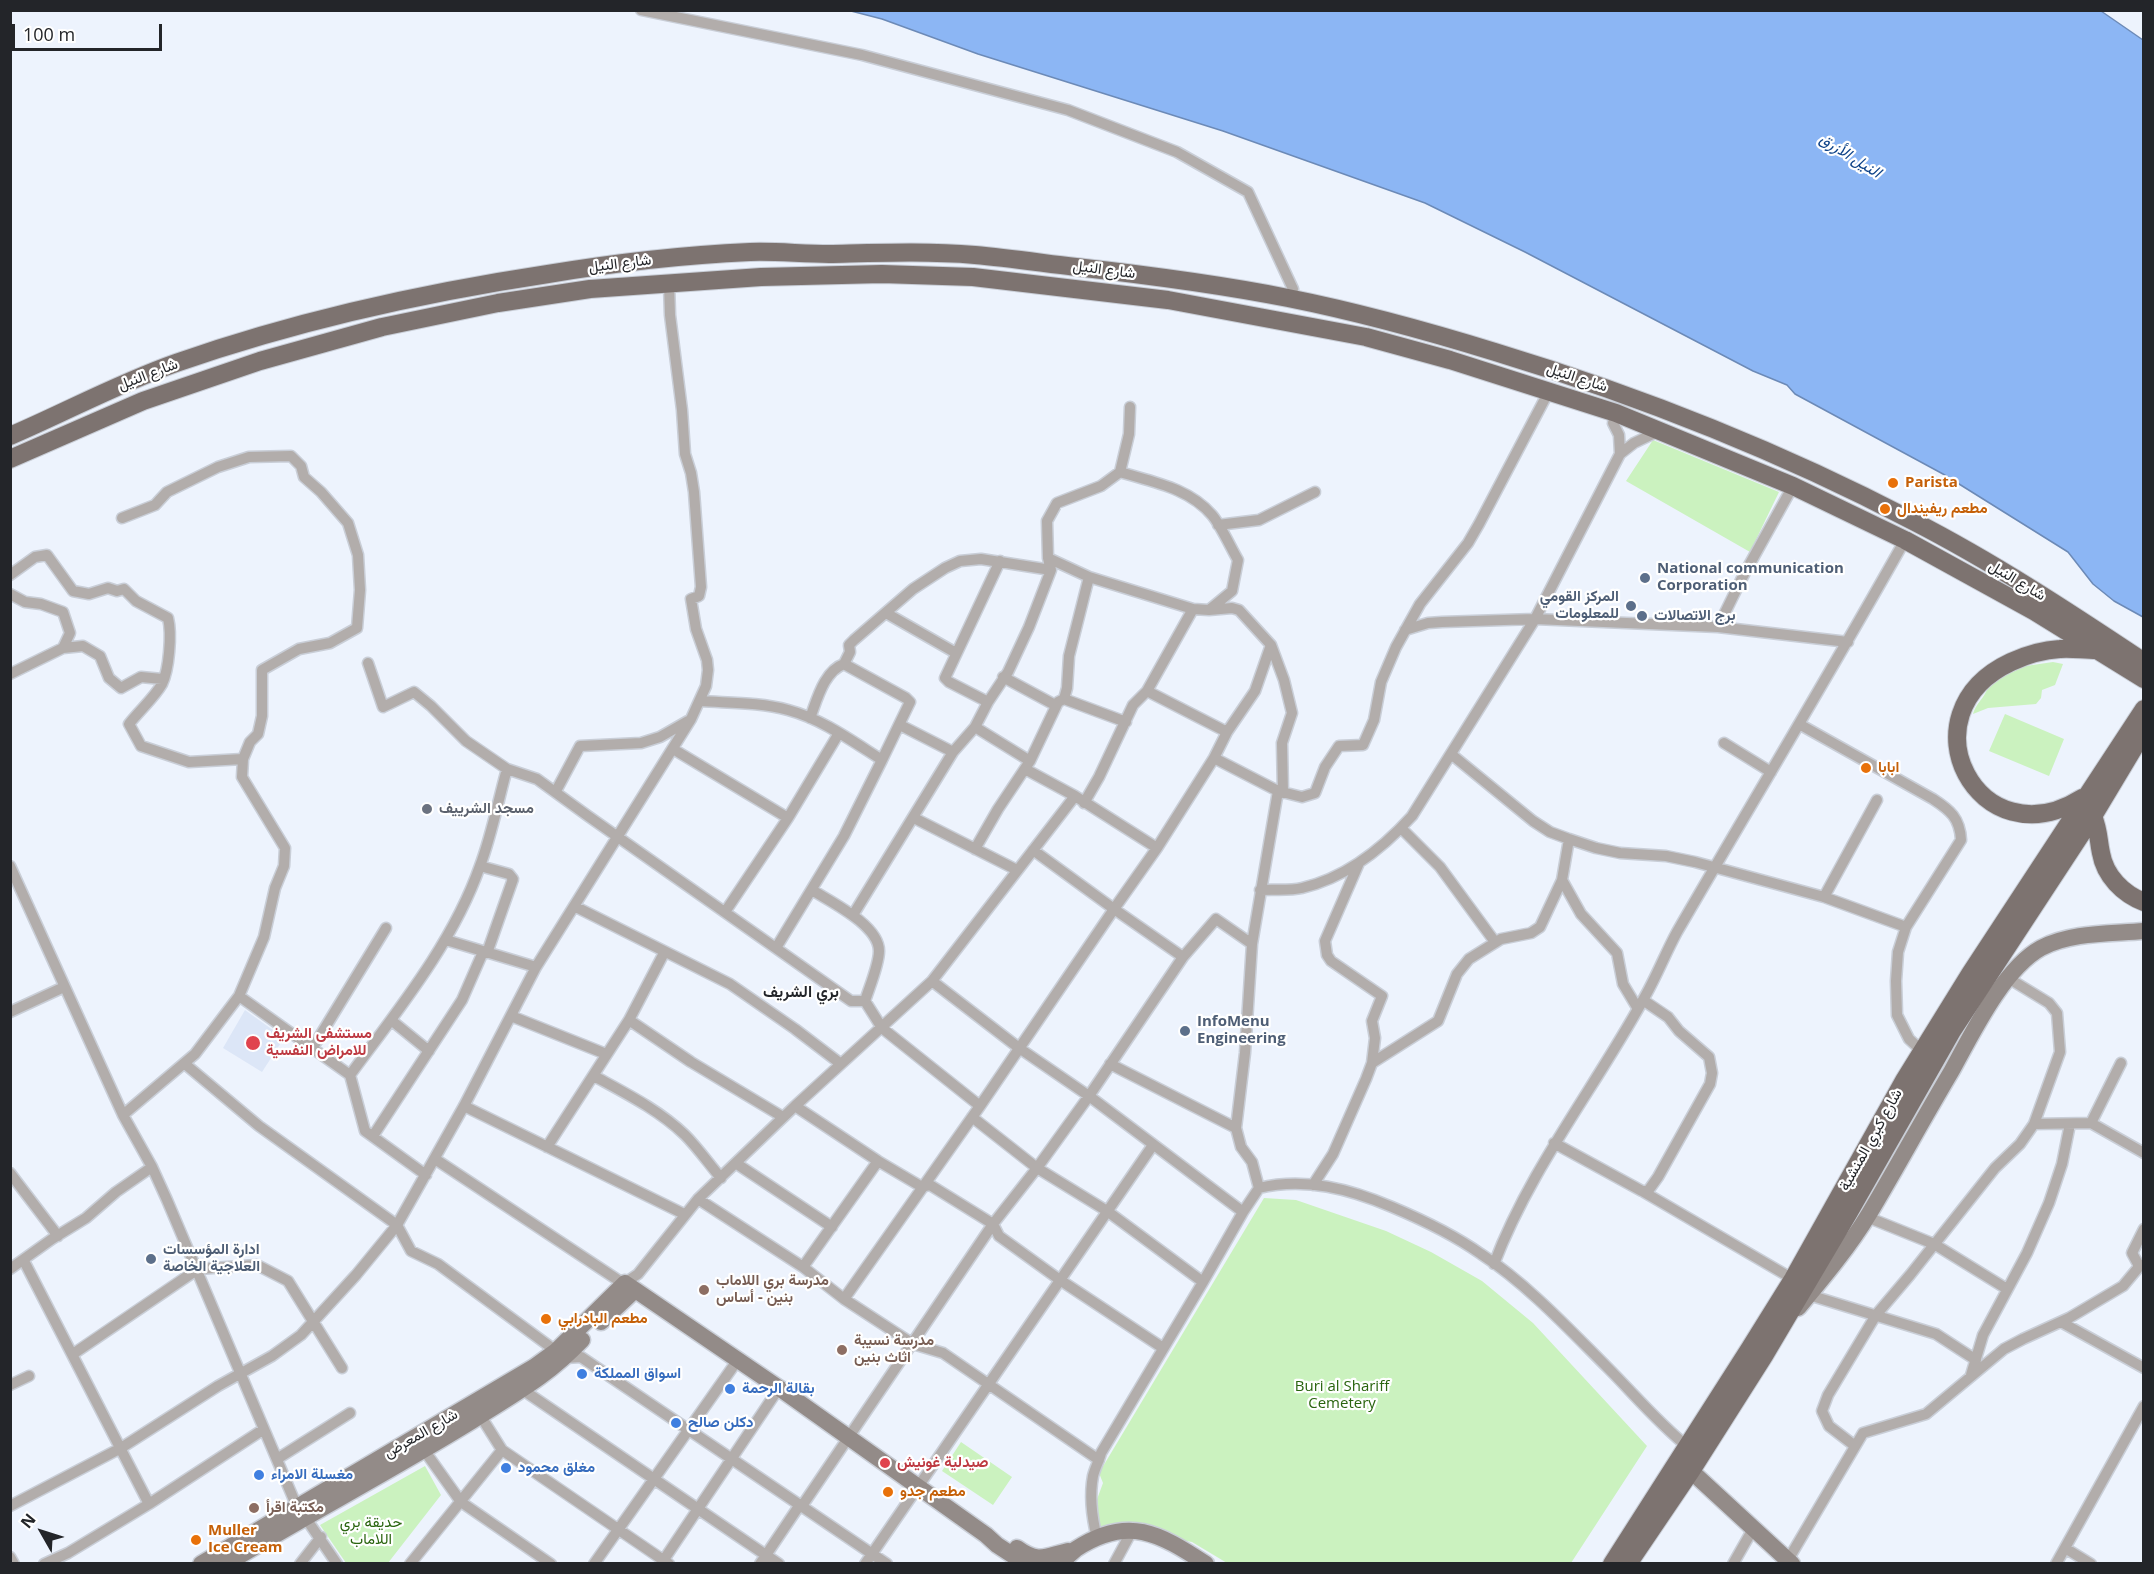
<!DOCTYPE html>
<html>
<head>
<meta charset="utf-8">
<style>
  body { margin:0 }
  #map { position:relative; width:2154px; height:1574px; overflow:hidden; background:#edf3fd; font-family:"Open Sans",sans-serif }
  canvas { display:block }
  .frame { position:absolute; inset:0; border:12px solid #232529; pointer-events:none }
  .north { position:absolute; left:12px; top:1502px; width:60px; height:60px; -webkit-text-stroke:4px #fff; paint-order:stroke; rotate:309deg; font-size:16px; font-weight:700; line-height:24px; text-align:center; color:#232529 }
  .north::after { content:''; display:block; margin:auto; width:21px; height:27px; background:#232529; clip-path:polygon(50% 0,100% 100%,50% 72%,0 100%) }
  .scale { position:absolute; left:12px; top:24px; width:150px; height:27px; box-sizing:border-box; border:3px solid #232529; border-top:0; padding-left:8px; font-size:18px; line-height:21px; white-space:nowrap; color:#232529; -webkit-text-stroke:4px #fff; paint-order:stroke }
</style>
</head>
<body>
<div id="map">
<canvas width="2154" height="1574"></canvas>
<div class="frame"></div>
<div class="north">N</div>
<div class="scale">100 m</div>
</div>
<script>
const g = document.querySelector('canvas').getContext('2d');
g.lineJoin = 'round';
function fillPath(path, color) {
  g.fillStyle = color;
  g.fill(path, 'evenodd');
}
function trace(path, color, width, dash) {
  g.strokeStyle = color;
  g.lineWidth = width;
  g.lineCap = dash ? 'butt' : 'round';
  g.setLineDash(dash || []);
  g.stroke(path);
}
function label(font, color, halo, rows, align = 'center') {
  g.font = font + ' "Open Sans",Vazirmatn,sans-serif';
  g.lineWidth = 4.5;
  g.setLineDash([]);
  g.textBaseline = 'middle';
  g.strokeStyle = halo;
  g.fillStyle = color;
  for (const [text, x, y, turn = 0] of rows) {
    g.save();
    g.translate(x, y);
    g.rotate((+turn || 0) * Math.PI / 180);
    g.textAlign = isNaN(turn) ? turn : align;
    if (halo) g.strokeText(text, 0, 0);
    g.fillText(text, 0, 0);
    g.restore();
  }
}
fillPath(new Path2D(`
  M245 1010 284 1038 262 1072 223 1048Z`), '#dce6f7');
fillPath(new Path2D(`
  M1653 440 1779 492 1750 552 1626 481Z
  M2053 662 2063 664 2055 685 2042 690 2041 698 2036 704 1988 708 1973 714C1977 701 1986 698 1989 683L2019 667Z
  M2005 714 2064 739 2049 776 1989 751Z
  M1264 1198 1296 1200 1386 1231 1431 1252 1482 1281 1533 1323 1647 1446 1571 1563H1227L1192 1542 1088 1524 1103 1483 1099 1473Z
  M961 1442 1012 1477 993 1505 942 1471Z
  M425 1466 441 1495 388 1563H346L320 1525Z`), '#cbf2bf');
const water = new Path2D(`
  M851 11H2101L2143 40V617L2114 601 2093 584 2068 552 1943 474 1795 394 1787 385 1753 371 1525 252 1425 203 1223 131 978 54 882 19Z`);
fillPath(water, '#8cb6f4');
trace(water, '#6c8ab7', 1.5);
const street = new Path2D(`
  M641 10 862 55 1068 110 1177 152 1248 192 1293 289 1290 299
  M1616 413 1613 423 1619 435 1620 454
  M1120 472C1153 482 1189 488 1212 515 1220 524 1231 548 1238 560L1232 591 1209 610
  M122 518 155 505 167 492 218 467 249 457 291 456 301 466 304 477 321 492 348 523 358 555 360 590 357 628 330 643 299 649 262 670V716L258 734 250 742 243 759
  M1218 525 1259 520 1315 492
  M1048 558 1089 577 1193 609 1209 610 1232 608 1239 610 1271 645 1284 680 1292 713 1282 743 1283 793
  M10 575 35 557 47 555 73 591 89 594 108 588 117 591 124 589 136 601 168 618C172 634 169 670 162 684 154 698 139 711 129 724L141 746 189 762 243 759 242 777 285 848 284 866 275 888 264 937 239 996 195 1054 123 1115
  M10 594 25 602 41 604 63 612 70 633 63 648 83 646 100 656 109 678 121 688 141 677 162 679V683
  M886 613 956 653
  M1718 627 1742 578 1793 486
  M1405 630 1428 623 1442 622 1535 619 1718 627 1848 642
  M368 663 383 707 414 692 431 706 466 741 507 769 537 779 588 816 851 1001H865L882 1028 980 1106
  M844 664 906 698 910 702 882 760
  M10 674 63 648
  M1003 677 1055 705
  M1147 691 1227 732
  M1064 699 1067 688 1069 656 1089 577
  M700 701C729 703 760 702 788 710 822 719 852 741 882 760L844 836 776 948
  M988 702 949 682 945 678 1000 561
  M810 718C817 700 824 671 844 664L850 652 849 645 854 640 913 589 945 568 960 561 981 559 1051 570
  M1799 724 1933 799C1950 810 1960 818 1961 840L1906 927
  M900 725 953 752
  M975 727 1030 761
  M1724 743 1771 772
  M673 749 788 818
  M1451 754 1533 821 1550 832 1569 839 1596 848 1620 853 1666 856 1695 862 1824 897 1906 927 1898 952 1896 981 1897 1015 1909 1039 1922 1051
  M1214 758 1278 791
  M1025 769 1075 796 1157 848
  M556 791 580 746 641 743 660 737 688 721
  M1084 803 1099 777 1133 705 1147 691 1193 609
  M914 818 1017 870
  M1401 828 1440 867 1495 942
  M975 849 998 809 1030 761 1058 702 1064 699 1126 722
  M10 866 123 1115 152 1167 167 1200 297 1507
  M480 866 509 874 513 879 487 953
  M1562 880 1581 914 1617 953 1623 984 1638 1009
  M812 890C831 902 879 925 879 951 879 965 869 988 865 1001
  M1260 890C1274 889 1289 891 1302 888 1345 878 1383 848 1412 816L1535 619 1620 454 1634 443 1661 430
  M1824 897 1877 800
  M574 906 730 984 795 1029 841 1064
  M725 912 788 818 839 733
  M853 915 953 752 975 727 988 702 1008 672 1029 627 1051 570 1048 558 1047 521 1057 503 1101 486 1120 472 1129 434 1130 407
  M446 940 536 967
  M1183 957 1216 919 1252 944
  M932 981 1019 1048 1089 1096 1243 1212
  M239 996 350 1075 365 1131 426 1175
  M10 1012 64 987
  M511 1016 606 1054
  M391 1020 429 1051
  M629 1020 691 1062 783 1117
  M312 1049 386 928
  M1372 1063 1438 1021 1457 974 1469 959 1501 939 1531 933 1540 927 1562 880 1569 839
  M185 1064 259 1126 397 1225 411 1251 438 1264 556 1351
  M1110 1064 1236 1128
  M350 1075C398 1010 453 943 480 866 492 834 498 801 507 769
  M594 1076C625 1093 659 1110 685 1135 698 1148 709 1164 721 1178
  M464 1106 684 1214
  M795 1106 878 1161 922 1187 930 1185 993 1224 999 1236 1060 1280 1163 1348
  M972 1117 1037 1168 1107 1211 1203 1282
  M2091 1123 2121 1063
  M2034 1124 2091 1123 2144 1153
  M373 1136 462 1000 483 952
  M1554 1143 1642 1191 1793 1279
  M547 1147 629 1020 664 953
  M435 1159 624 1284
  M737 1164 832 1227
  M10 1173 58 1236
  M1313 1185 1333 1154 1366 1079 1372 1063 1375 1038 1372 1021 1382 996 1331 961 1327 955 1325 941 1359 863
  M1259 1188 1252 1162 1241 1147 1236 1128 1245 1053 1252 944 1278 791 1302 797 1315 793 1325 767 1339 746 1363 745 1374 720 1381 682 1396 647 1420 604 1468 543 1479 524 1549 391
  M1642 1191H1648L1658 1177 1710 1084 1712 1073 1709 1057 1679 1031 1668 1017 1643 1000
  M698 1199 803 1267 844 1299 913 1344 943 1353 1099 1460
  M1867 1217 1934 1244 2007 1289
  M2144 1229 2132 1253 2138 1264 2144 1266
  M24 1261 149 1504
  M1494 1264C1530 1169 1594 1089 1643 1000 1656 978 1665 954 1677 932 1753 801 1831 672 1905 540
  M803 1267 878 1161
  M10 1269 52 1239 86 1218 116 1192 152 1167
  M625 1283 638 1274 698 1199 795 1106 932 981 1075 796
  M1809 1295 1936 1334 1976 1360
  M844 1299 980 1106 1114 909 1033 850
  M2061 1322 2144 1368
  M73 1354 198 1269 257 1265 288 1281 342 1368
  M565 1358 581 1357 887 1564
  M1971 1375 1983 1335 2027 1253 2049 1203 2062 1164 2070 1124
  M10 1385 29 1376
  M523 1390 779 1564
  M480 1415 502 1450 669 1564
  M1855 1446 1829 1426 1822 1411 1828 1395 1876 1315 1910 1275 1995 1168 2020 1144 2034 1124 2060 1052 2057 1013 2049 1003 2008 978
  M424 1450 461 1502 551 1564
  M277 1459 350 1413
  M10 1506 121 1448 218 1386 272 1356 301 1335 356 1275 397 1225 464 1106 536 967 691 719 706 686 708 670 707 660 696 629 691 599 699 596 701 587 694 492 691 473 685 454 682 410 670 315 669 284
  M305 1517 337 1564
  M1097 1538C1092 1518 1089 1497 1093 1476 1095 1468 1099 1461 1101 1453L1203 1282 1243 1212 1259 1188C1305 1177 1350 1189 1392 1207 1423 1220 1454 1235 1481 1254 1526 1283 1569 1329 1607 1367 1634 1394 1658 1423 1688 1447
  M2065 1548 2091 1564
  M10 1557 14 1564
  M1788 1560 1863 1433 1926 1414 2004 1349 2023 1339 2069 1318 2123 1286 2138 1268V1264
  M44 1564 68 1553 149 1504 264 1429
  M300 1564 321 1537
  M410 1564 502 1450
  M594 1564 737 1361
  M661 1564 779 1388
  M760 1564 797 1509 802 1506 993 1224 1037 1168 1089 1096 1183 957 1114 909 1157 848 1214 758 1227 732 1255 691 1271 645
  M865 1564 1153 1145
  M1114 1564 1133 1529
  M1733 1564 1753 1529
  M2056 1564 2144 1406`);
const secondary = new Path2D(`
  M1798 1308C1823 1278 1849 1247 1869 1214 1897 1167 1923 1119 1951 1072 1972 1034 2003 969 2041 948 2071 932 2110 934 2144 931
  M601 1322 634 1291
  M1691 1471 1792 1564
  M1017 1548C1039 1564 1046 1556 1068 1551
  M201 1564 534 1367 556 1351 625 1283 779 1388 986 1535 997 1545 1026 1564
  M226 1564C307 1515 391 1471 472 1421 514 1394 547 1377 582 1340
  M1058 1564C1065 1560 1070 1554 1076 1549 1128 1515 1159 1533 1206 1564`);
const primary = new Path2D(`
  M10 436C66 412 119 383 176 363 296 321 422 293 548 274 614 263 683 255 750 252 776 251 802 254 829 254 877 253 926 251 975 255 1009 258 1042 263 1076 267 1147 275 1218 284 1288 298 1358 312 1427 331 1495 352 1640 396 1779 451 1913 521 1993 562 2069 612 2144 662
  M10 459 143 401 260 361 382 327 498 303 590 289 761 277 882 274 973 277 1168 300 1366 337 1450 360 1616 413 1793 486 1905 540 2034 611 2144 679
  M2082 798C1979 863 1900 714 2011 662 2026 655 2043 650 2060 649 2071 648 2084 650 2096 650
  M2093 816C2099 831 2098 839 2101 853 2105 876 2123 894 2144 902
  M1612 1564 1750 1348 1793 1279 1905 1079 1970 974 2144 709
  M1628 1564 1691 1471 1764 1356 1848 1214 1952 1031 2093 816 2144 731`);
trace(street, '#c9ced7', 13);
trace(secondary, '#c9ced7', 19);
trace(primary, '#c9ced7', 20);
trace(street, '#b2adab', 10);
trace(secondary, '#938b88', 16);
trace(primary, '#7d7370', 18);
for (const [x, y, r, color] of [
  [1893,483,6,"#e8710a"],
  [1885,509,6,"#e8710a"],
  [1645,578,6,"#5c6f8a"],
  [1631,606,6,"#5c6f8a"],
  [1642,616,6,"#5c6f8a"],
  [1866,768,6,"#e8710a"],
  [427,809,6,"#6b7280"],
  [1185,1031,6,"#5c6f8a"],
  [253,1043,8,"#e0444e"],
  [151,1259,6,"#5c6f8a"],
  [704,1290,6,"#8d6e63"],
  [546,1319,6,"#e8710a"],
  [842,1350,6,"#8d6e63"],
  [582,1374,6,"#3f7fe0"],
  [730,1389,6,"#3f7fe0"],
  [676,1423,6,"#3f7fe0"],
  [885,1463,6,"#e0444e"],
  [506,1468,6,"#3f7fe0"],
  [259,1475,6,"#3f7fe0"],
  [888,1492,6,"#e8710a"],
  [254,1508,6,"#8d6e63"],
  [196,1540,6,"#e8710a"]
]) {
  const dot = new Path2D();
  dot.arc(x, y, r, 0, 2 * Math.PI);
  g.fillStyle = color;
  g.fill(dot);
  trace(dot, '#fff', 2);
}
label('15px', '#232529', '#fff', [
  ["شارع النيل",620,264,-7],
  ["شارع النيل",1104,270,7],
  ["شارع النيل",148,375,-21],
  ["شارع النيل",1577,378,18],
  ["شارع النيل",2017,581,31],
  ["شارع كبري المنشية",1871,1140,-61],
  ["شارع المعرض",421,1434,-30]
]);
label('bold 15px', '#c56008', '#fff', [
  ["Parista",1905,483],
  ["مطعم ريفيندال",1897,509],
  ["ابابا",1878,768],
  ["مطعم البادرابي",558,1319],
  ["مطعم جدو",900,1492],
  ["Muller",208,1531],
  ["Ice Cream",208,1548]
], 'left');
label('bold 15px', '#4e5e75', '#fff', [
  ["National communication",1657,569],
  ["Corporation",1657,586],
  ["المركز القومي",1619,597,"right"],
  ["للمعلومات",1619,614,"right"],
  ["برج الاتصالات",1654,616],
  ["InfoMenu",1197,1022],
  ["Engineering",1197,1039],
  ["ادارة المؤسسات",163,1250],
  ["العلاجية الخاصة",163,1267]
], 'left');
label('bold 15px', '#5b616d', '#fff', [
  ["مسجد الشرييف",439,809]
], 'left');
label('bold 15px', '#be3a42', '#fff', [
  ["مستشفى الشريف",266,1034],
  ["للامراض النفسية",266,1051],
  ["صيدلية غونيش",897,1463]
], 'left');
label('bold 15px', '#785e54', '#fff', [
  ["مدرسة بري اللاماب",716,1281],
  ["بنين - أساس",716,1298],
  ["مدرسة نسيبة",854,1341],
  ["اثاث بنين",854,1358],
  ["مكتبة اقرأ",266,1508]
], 'left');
label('bold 15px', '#366cbe', '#fff', [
  ["اسواق المملكة",594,1374],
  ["بقالة الرحمة",742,1389],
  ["دكلن صالح",688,1423],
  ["مغلق محمود",518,1468],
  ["مغسلة الامراء",271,1475]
], 'left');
label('15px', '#29640e', '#fff', [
  ["Buri al Shariff",1342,1387],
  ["Cemetery",1342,1404],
  ["حديقة بري",371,1523],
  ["اللاماب",371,1540]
]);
label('italic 16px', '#0d4288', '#fff', [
  ["النيل الأزرق",1850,156,32]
]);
label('bold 16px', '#232529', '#fff', [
  ["بري الشريف",801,992]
]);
</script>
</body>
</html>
